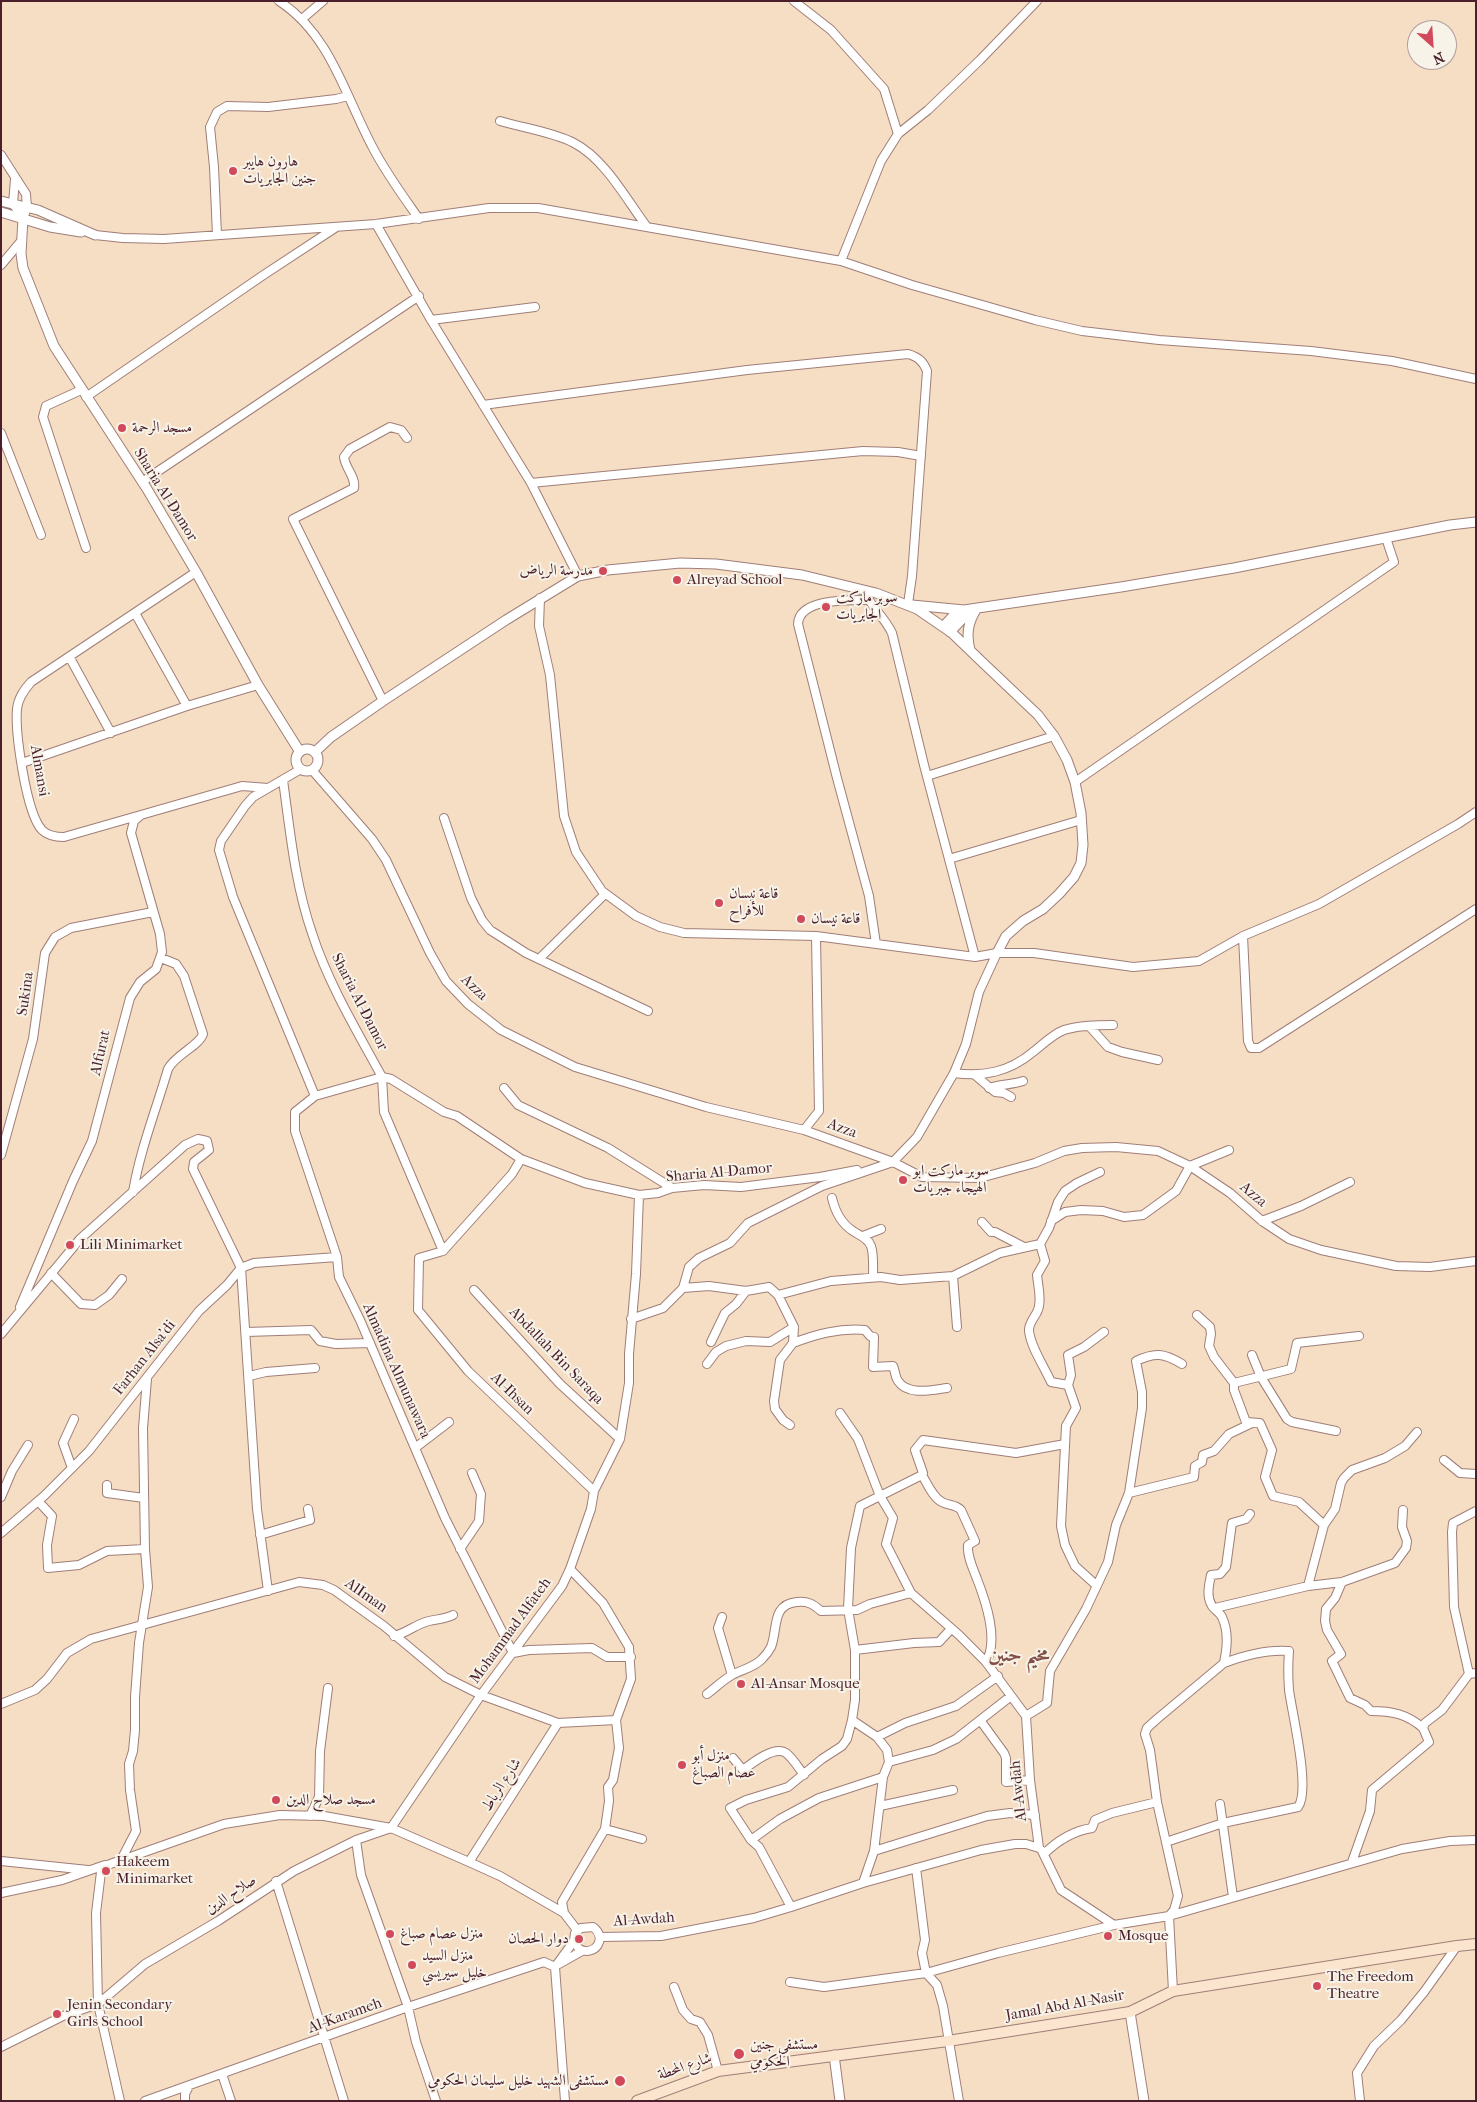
<!DOCTYPE html>
<html>
<head>
<meta charset="utf-8">
<style>
  body { margin:0 }
  #map { position:relative; width:1477px; height:2102px; overflow:hidden; background:#f5dec4; font-family:"IM FELL French Canon",serif }
  canvas { display:block }
  .frame { position:absolute; inset:0; border:2px solid #4a1f2b; pointer-events:none }
  .north { position:absolute; left:1407px; top:20px; width:50px; height:50px; box-sizing:border-box; background:#f7f3e8; border:1px solid #b29e9c; border-radius:50%; rotate:154deg; font-size:14px; font-weight:700; line-height:20px; text-align:center; color:#4a1f2b }
  .north::after { content:''; display:block; margin:auto; width:18px; height:22px; background:#d1495b; clip-path:polygon(50% 0,100% 100%,50% 72%,0 100%) }
</style>
</head>
<body>
<div id="map">
<canvas width="1477" height="2102"></canvas>
<div class="frame"></div>
<div class="north">N</div>
</div>
<script>
const g = document.querySelector('canvas').getContext('2d');
g.lineJoin = 'round';
function trace(path, color, width, dash) {
  g.strokeStyle = color;
  g.lineWidth = width;
  g.lineCap = dash ? 'butt' : 'round';
  g.setLineDash(dash || []);
  g.stroke(path);
}
function label(font, color, halo, rows, align = 'center') {
  g.font = font + ' "IM FELL French Canon",Amiri,serif';
  g.lineWidth = 4;
  g.setLineDash([]);
  g.textBaseline = 'middle';
  g.strokeStyle = halo;
  g.fillStyle = color;
  for (const [text, x, y, turn = 0] of rows) {
    g.save();
    g.translate(x, y);
    g.rotate((+turn || 0) * Math.PI / 180);
    g.textAlign = isNaN(turn) ? turn : align;
    if (halo) g.strokeText(text, 0, 0);
    g.fillText(text, 0, 0);
    g.restore();
  }
}
const minor = new Path2D(`
  M279 1C331 35 345 96 373 148 386 173 403 196 419 219
  M794 1 831 30 884 89 898 134
  M302 19 323 1
  M500 121C523 128 553 132 574 143 605 159 626 199 647 227
  M1 155 26 194 27 208 23 218
  M15 179 13 204 23 218
  M376 224 431 320 531 483 578 576
  M95 235 123 238 164 239 376 224 489 208H538L841 261 912 285 1035 320 1082 331 1159 340 1311 351 1392 361 1476 379
  M217 235 214 167 210 127 217 112 227 106 268 107 336 99 348 96
  M841 261 881 161 898 134 928 110 980 60 1037 1
  M1 265 22 240
  M431 320 535 307
  M81 390 46 406 43 417 86 548
  M86 397 262 276 335 228
  M483 405 747 370 908 354C918 357 923 361 927 371L912 576 908 604
  M1 433 41 535
  M142 482 419 296
  M531 483 863 451 898 452 921 456
  M196 572 31 682C24 690 18 698 17 709 15 732 26 813 42 830 48 836 56 837 64 837L242 786 268 788
  M867 597C875 610 886 620 892 633L924 765 975 957
  M540 598 539 626 550 675 564 816 576 852 602 891 636 916 660 927 684 933 816 936 975 957 997 953H1034L1133 967 1199 961 1243 936 1319 904 1458 824 1476 812
  M869 600C849 600 799 598 798 624L837 778 869 896 876 944
  M135 613 187 706
  M70 658 111 733
  M383 701 293 519 354 488C356 477 345 468 344 457L350 449 390 427 401 430 407 438
  M22 763 187 706 258 685
  M301 769 253 797 245 806 221 841 219 850 233 897 315 1096
  M312 770 372 839 386 860 430 953 446 981 468 1004 501 1030 575 1067 706 1107 804 1130 893 1162 922 1177 980 1178 1035 1163 1064 1151 1082 1148 1116 1147 1158 1151 1190 1166 1230 1193 1262 1221 1289 1239 1321 1250 1396 1266 1430 1267 1476 1261
  M927 776 1054 736
  M283 780C290 831 295 884 312 933 328 983 357 1031 382 1077L391 1079 444 1112 457 1116 521 1159
  M1075 782 1394 562 1386 538
  M444 818 471 898 482 920 490 930 526 953 648 1011
  M949 859 1081 820
  M1243 936 1248 1041 1251 1048H1259L1476 909
  M539 959 605 894
  M1090 1027 1108 1047 1122 1052 1158 1060
  M954 1073C984 1077 1009 1072 1033 1052 1042 1045 1053 1034 1064 1030 1079 1025 1098 1025 1113 1025
  M976 1076 995 1092 1004 1093 1011 1097
  M382 1077 315 1096 295 1112V1131L337 1257 339 1277 360 1320 445 1518 513 1653 529 1650 592 1648 607 1657H631
  M382 1077 384 1112 443 1251
  M504 1088 518 1105 608 1148 672 1188
  M989 1088C1001 1084 1011 1085 1023 1081
  M804 1130 819 1111 816 936
  M1 1155 33 1039 45 953 55 937 71 928 153 912
  M133 1192C140 1150 156 1110 168 1069 175 1055 199 1046 203 1034L184 976 176 964 161 958
  M832 1198C835 1211 842 1224 853 1231 860 1236 867 1237 871 1246 874 1255 873 1267 873 1277
  M1051 1221 1065 1212 1081 1210 1103 1211 1124 1217 1143 1215 1176 1191 1190 1166 1229 1150
  M1262 1221 1301 1206 1350 1182
  M982 1222 991 1232H995L1024 1247
  M863 1236 881 1229
  M1040 1244 1045 1261 1037 1275C1038 1286 1041 1295 1039 1306 1038 1315 1028 1322 1029 1331 1031 1348 1044 1366 1051 1382L1068 1385 1076 1408 1066 1426 1061 1526 1065 1545 1075 1566 1096 1585
  M443 1251 512 1174 521 1159 585 1183 639 1195 658 1193 672 1188 704 1185 741 1187 820 1177 857 1170
  M443 1251 419 1258 418 1310 468 1371 594 1491
  M51 1273 81 1304 95 1305 109 1295 122 1279
  M953 1276 957 1327
  M683 1288 709 1286 746 1291 769 1287 778 1295 831 1281 881 1277 900 1280 953 1276 1000 1253 1040 1244 1049 1228 1058 1202 1065 1191 1077 1183 1100 1172
  M474 1290 560 1384 620 1439
  M778 1295 794 1327 793 1343 780 1360 774 1401 775 1409 783 1420 790 1425
  M20 1307 73 1181 92 1141 130 998 140 982 156 969 162 952 160 934 131 833 134 821 140 816
  M1197 1315 1210 1327 1211 1334 1209 1346 1214 1357 1234 1383V1390L1246 1422 1260 1423 1272 1450 1265 1477 1273 1496 1299 1502 1324 1525
  M631 1319 663 1308 683 1288 689 1267 699 1258 730 1243 748 1223 822 1186 893 1162 917 1137 954 1073 966 1044 979 992 997 953
  M246 1332 311 1330 320 1341 336 1344 370 1343
  M1 1334 80 1239 185 1145 198 1139 207 1141 209 1150 194 1162 193 1169 241 1268 257 1509 268 1591
  M711 1342 725 1313 736 1304 746 1291
  M793 1343C817 1334 839 1328 865 1330L870 1336 874 1337 873 1367 893 1366C895 1370 895 1377 898 1381 908 1396 932 1390 947 1388
  M1252 1355 1261 1377 1287 1419 1292 1422 1336 1431
  M707 1364 716 1352 726 1346 746 1341 770 1342 794 1327
  M249 1376 266 1372 315 1368
  M1234 1383 1291 1369 1297 1343 1359 1336
  M1068 1385 1071 1375 1068 1355 1084 1347 1104 1332
  M840 1413 858 1439 880 1496 893 1518 886 1544 911 1593 959 1635 986 1662 1026 1716
  M415 1448 449 1422
  M1444 1460 1460 1473 1476 1474
  M72 1468 63 1443 74 1419
  M922 1475C927 1483 933 1498 942 1502 949 1506 955 1504 961 1510L975 1541 968 1545C967 1557 973 1568 977 1579 986 1602 999 1640 986 1662
  M107 1485V1493L144 1498
  M1129 1493 1194 1477 1195 1466 1202 1462 1203 1455 1214 1451 1229 1434 1250 1424
  M1 1497 12 1471 28 1445
  M38 1501 52 1516 47 1545 48 1568 79 1565 107 1551 145 1549
  M1476 1511 1453 1523 1452 1532 1454 1607 1469 1674 1476 1673
  M1 1533 44 1496 89 1451 199 1311 227 1285 241 1268 254 1263 337 1257
  M260 1535 310 1520 308 1509
  M460 1549 479 1521 481 1494 472 1473
  M1342 1582 1335 1598 1326 1609 1325 1621 1327 1630 1341 1654 1332 1661 1350 1698 1365 1705 1371 1711C1392 1711 1407 1714 1423 1728
  M1308 1586 1324 1525 1335 1509 1341 1483 1344 1478 1352 1470 1385 1458 1405 1446 1417 1432
  M1215 1608 1308 1586 1342 1582 1395 1563 1406 1548 1407 1541 1402 1527 1403 1510
  M722 1617 718 1628 732 1675
  M394 1636C407 1633 416 1624 429 1621 438 1619 445 1619 453 1615
  M855 1650 914 1643 939 1642 951 1629
  M707 1694C715 1688 723 1680 732 1675 741 1670 755 1667 762 1659 765 1656 769 1651 771 1647 778 1630 771 1604 797 1602 808 1601 813 1604 821 1611L857 1610 870 1604 911 1593
  M1 1704 35 1690 47 1679 67 1653 91 1639 299 1582 323 1585 334 1590 384 1626 445 1677 481 1695 558 1723 616 1720 631 1679 629 1647 603 1603 570 1569
  M852 1720 855 1700V1650L848 1609 851 1548 860 1506 922 1475 923 1473 915 1450 923 1440 1016 1453 1065 1444
  M980 1720 1004 1753 1006 1758V1782L1030 1780
  M733 1758 743 1770C752 1763 775 1745 786 1753 793 1758 799 1769 804 1775
  M889 1762 933 1750 956 1739 1011 1696
  M1220 1804 1233 1897
  M880 1806 953 1790
  M310 1816 319 1797 320 1751 328 1688
  M605 1829 642 1839
  M356 1840 361 1875 408 2007 416 2042 436 2101
  M751 1840 780 1819 819 1798 883 1777
  M1166 1842 1223 1823 1298 1807C1311 1790 1292 1713 1289 1690 1288 1677 1288 1664 1289 1651 1266 1649 1245 1655 1224 1663
  M874 1851 987 1816 1010 1813 1035 1815
  M1042 1851 1061 1890 1114 1925
  M1044 1854C1058 1840 1073 1831 1092 1828L1095 1820 1112 1813 1157 1802
  M1 1861 88 1870
  M119 1861 224 1824 280 1815 324 1816 391 1828 469 1862 500 1876 564 1913 577 1930
  M469 1862 558 1723
  M1352 1862 1370 1811 1372 1790 1429 1742 1423 1728 1425 1723 1442 1710 1469 1674
  M916 1868 925 1940 922 1953 926 1973 937 1985 943 2006 959 2101
  M276 1881 344 2101
  M863 1883 874 1851 883 1777 889 1762 887 1750 877 1737
  M1 1893 62 1880 105 1865
  M791 1907 759 1847 751 1840 730 1808 746 1800 788 1787 822 1759 842 1746 847 1739 852 1720 877 1737 905 1723 956 1706 998 1676
  M564 1913 562 1902 605 1829 609 1801 608 1787 613 1780 619 1748 616 1720
  M600 1937 661 1936 754 1918 791 1907 863 1883 981 1850 1015 1844H1026L1039 1848 1030 1780 1026 1716 1047 1703 1050 1671 1086 1609 1108 1562 1116 1525 1129 1493 1142 1408V1392L1136 1361C1155 1352 1164 1353 1182 1364
  M559 1964 582 1951
  M555 1967 565 2101
  M555 1967 574 1941 575 1933 581 1928 593 1927C608 1938 595 1957 579 1949L574 1941
  M790 1982 824 1987 926 1973 998 1953 1114 1925 1169 1916 1402 1849 1450 1841 1476 1840
  M674 1987 683 2010 691 2019 700 2022 708 2035 718 2071
  M1173 1991 1169 1916 1174 1910 1178 1896 1157 1802 1150 1750 1145 1734 1147 1728 1157 1719 1224 1663C1227 1648 1229 1632 1222 1617 1220 1613 1215 1610 1212 1606 1206 1596 1209 1585 1211 1575L1220 1574 1226 1567 1232 1523 1246 1519 1250 1514
  M1 2047 63 2016 98 2004 145 1964 218 1921 294 1871 356 1840 391 1828 481 1695 562 1586 570 1569 591 1509 594 1491 620 1439 629 1383V1354L636 1274 639 1195
  M222 2074 231 2101
  M120 2101 98 2004 96 1913 101 1872 105 1866 121 1860 136 1831 130 1790 129 1764 133 1751 135 1730V1697L139 1643 148 1587 145 1549 143 1428 147 1379
  M145 2101 408 2007 544 1962 555 1967
  M185 2101V2094L189 2086
  M1360 2101 1357 2073 1374 2046 1401 2020 1424 1992 1457 1946`);
const tertiary = new Path2D(`
  M1 201 38 210 95 235
  M1 212 50 227 81 232
  M23 218 21 254 23 268 54 346 147 489 196 572 258 685 300 752
  M912 605 964 610
  M943 627 953 616 964 610 1121 587 1234 568 1450 525 1476 522
  M950 632 972 609
  M970 650C966 634 968 622 977 608
  M296 760a11 11 0 1 1 22 0a11 11 0 1 1-22 0Z
  M315 752 331 737 383 701 506 620 578 576 608 570 680 563 716 564 802 575 876 593 917 609 952 633 980 660 1038 715 1054 736 1067 760 1075 782 1081 813 1083 845 1081 863 1074 877 1059 894 1043 909 1023 921 1006 936 997 953
  M1130 2012 1144 2101
  M834 2055 840 2101`);
const secondary = new Path2D(`
  M637 2101 718 2071 948 2041 1130 2012 1173 1991 1457 1946 1476 1944`);
trace(minor, '#a07e78', 10);
trace(tertiary, '#a07e78', 11);
trace(secondary, '#a07e78', 12);
trace(minor, '#fff', 8);
trace(tertiary, '#fff', 9);
trace(secondary, '#fce5cf', 10);
for (const [x, y, r, color] of [
  [233,171,5,"#d1495b"],
  [122,428,5,"#d1495b"],
  [603,571,5,"#d1495b"],
  [677,580,5,"#d1495b"],
  [826,607,5,"#d1495b"],
  [719,903,5,"#d1495b"],
  [801,919,5,"#d1495b"],
  [903,1180,5,"#d1495b"],
  [70,1245,5,"#d1495b"],
  [741,1684,5,"#d1495b"],
  [682,1765,5,"#d1495b"],
  [276,1800,5,"#d1495b"],
  [106,1871,5,"#d1495b"],
  [390,1934,5,"#d1495b"],
  [1108,1936,5,"#d1495b"],
  [579,1939,5,"#d1495b"],
  [412,1965,5,"#d1495b"],
  [1317,1986,5,"#d1495b"],
  [57,2014,5,"#d1495b"],
  [739,2054,6,"#d1495b"],
  [620,2081,6,"#d1495b"]
]) {
  const dot = new Path2D();
  dot.arc(x, y, r, 0, 2 * Math.PI);
  g.fillStyle = color;
  g.fill(dot);
  trace(dot, '#f7f3e8', 2);
}
label('15px', '#4a1f2b', '#f7f3e8', [
  ["هارون هايبر",243,162],
  ["جنين الجابريات",243,179],
  ["مسجد الرحمة",132,428],
  ["مدرسة الرياض",593,571,"right"],
  ["Alreyad School",687,580],
  ["سوبر ماركت",836,598],
  ["الجابريات",836,615],
  ["قاعة نيسان",729,894],
  ["للأفراح",729,911],
  ["قاعة نيسان",811,919],
  ["سوبر ماركت ابو",913,1171],
  ["الهيجاء جبريات",913,1188],
  ["Lili Minimarket",80,1245],
  ["Al-Ansar Mosque",751,1684],
  ["منزل أبو",692,1756],
  ["عصام الصباغ",692,1773],
  ["مسجد صلاح الدين",286,1800],
  ["Hakeem",116,1862],
  ["Minimarket",116,1879],
  ["منزل عصام صباغ",400,1934],
  ["Mosque",1118,1936],
  ["دوار الحصان",569,1939,"right"],
  ["منزل السيد",422,1956],
  ["خليل سيريسي",422,1973],
  ["The Freedom",1327,1977],
  ["Theatre",1327,1994],
  ["Jenin Secondary",67,2005],
  ["Girls School",67,2022],
  ["مستشفى جنين",750,2045],
  ["الحكومي",750,2062],
  ["مستشفى الشهيد خليل سليمان الحكومي",609,2081,"right"]
], 'left');
label('15px', '#4a1f2b', '#f7f3e8', [
  ["Sharia Al-Damor",165,495,58],
  ["Almansi",39,771,80],
  ["Azza",474,988,43],
  ["Sukina",26,994,-82],
  ["Sharia Al-Damor",359,1002,63],
  ["Alfurat",101,1053,-77],
  ["Azza",842,1129,20],
  ["Sharia Al-Damor",719,1173,-5],
  ["Azza",1253,1195,40],
  ["Abdallah Bin Saraqa",556,1356,46],
  ["Farhan Alsa'di",145,1358,-52],
  ["Almadina Almunawara",396,1371,66],
  ["Al-Ihsan",512,1394,44],
  ["AlIman",366,1596,35],
  ["Mohammad Alfateh",511,1631,-54],
  ["شارع الرباط",502,1785,-57],
  ["Al-Awdah",1019,1791,-96],
  ["صلاح الدين",231,1895,-34],
  ["Al-Awdah",644,1920,-4],
  ["Jamal Abd Al-Nasir",1065,2006,-10],
  ["Al-Karameh",345,2016,-20],
  ["شارع المحطة",685,2067,-19]
]);
label('bold 20px', '#834f47', '#f7f3e8', [
  ["مخيم جنين",1019,1656]
]);
</script>
</body>
</html>
